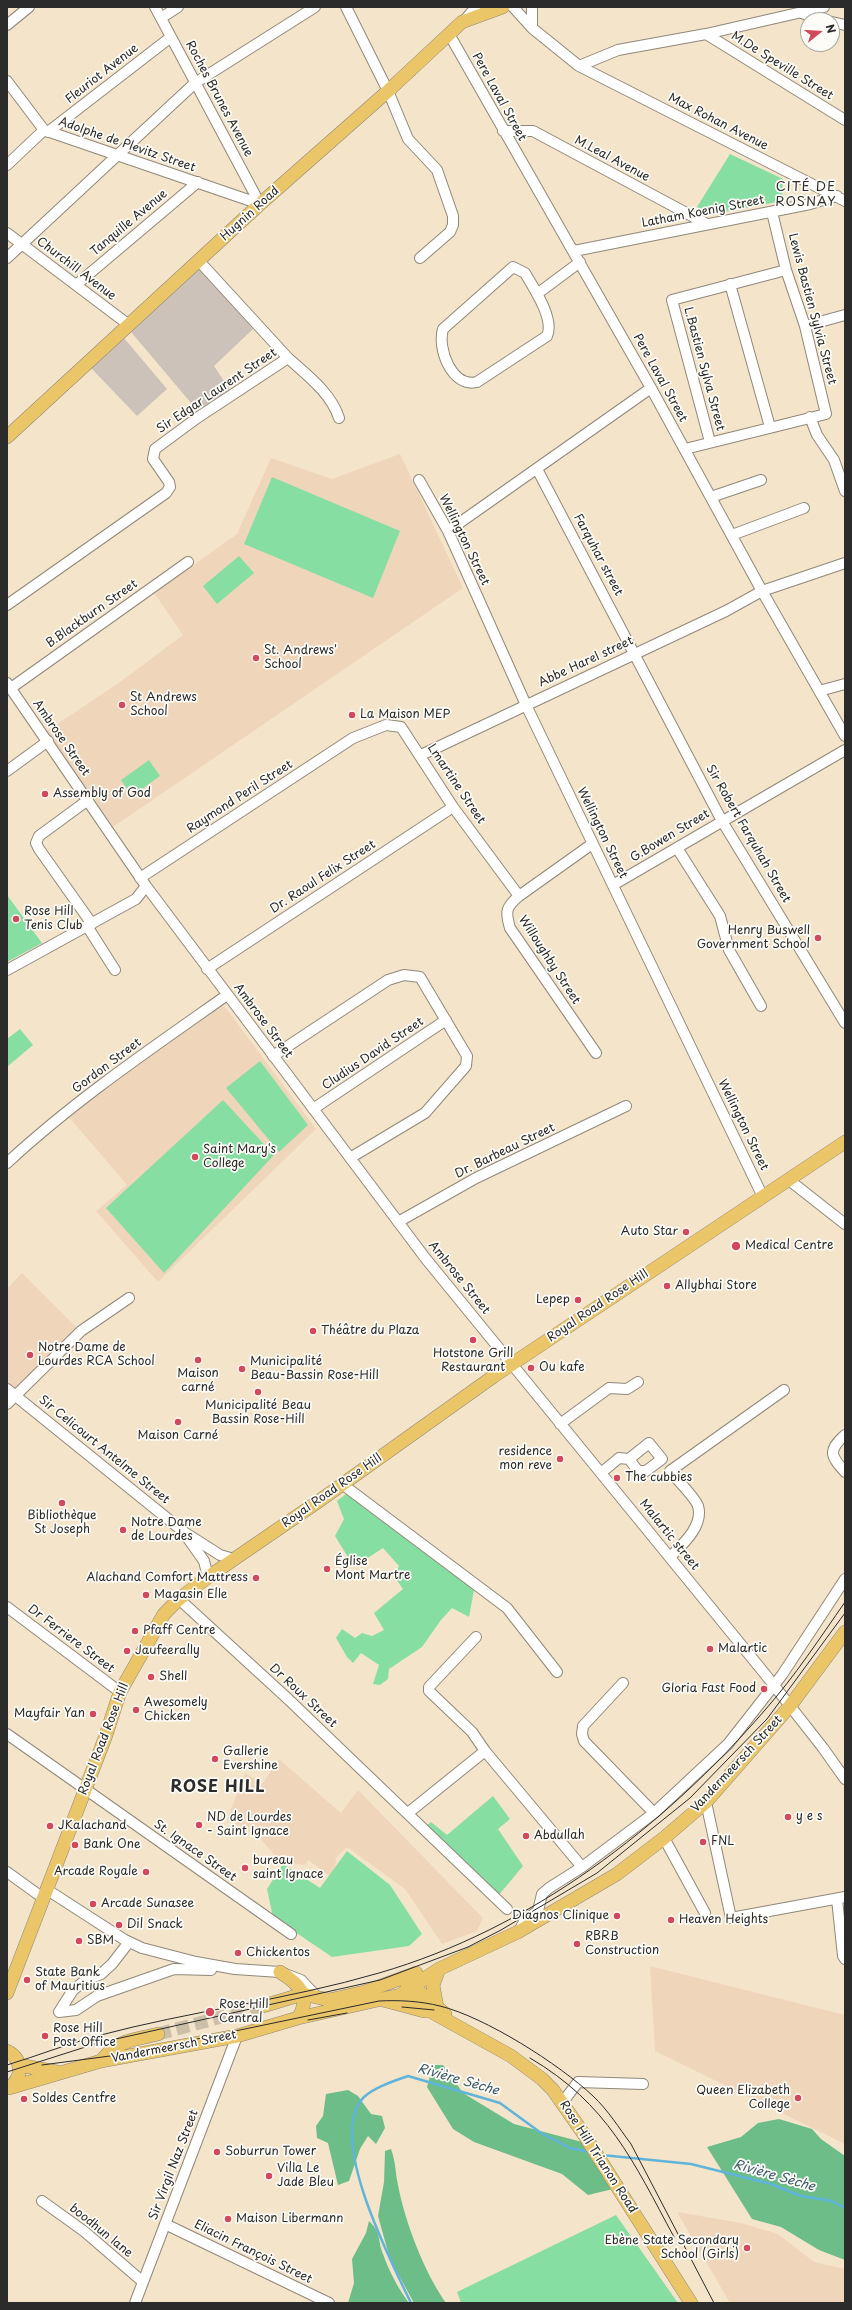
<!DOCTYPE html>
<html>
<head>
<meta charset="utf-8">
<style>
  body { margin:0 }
  #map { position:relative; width:852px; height:2310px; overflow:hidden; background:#f4e4ca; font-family:"Playpen Sans",sans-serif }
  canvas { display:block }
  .frame { position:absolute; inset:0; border:8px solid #2b2b2b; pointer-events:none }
  .north { position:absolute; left:800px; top:12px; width:40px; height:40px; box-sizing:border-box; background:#fdfcf7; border:1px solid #a9a8a5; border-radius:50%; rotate:73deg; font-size:11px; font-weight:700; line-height:16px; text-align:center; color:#2b2b2b }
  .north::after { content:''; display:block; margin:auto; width:14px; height:18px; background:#d1495b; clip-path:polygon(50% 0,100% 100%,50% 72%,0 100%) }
</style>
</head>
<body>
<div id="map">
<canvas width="852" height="2310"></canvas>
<div class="frame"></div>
<div class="north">N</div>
</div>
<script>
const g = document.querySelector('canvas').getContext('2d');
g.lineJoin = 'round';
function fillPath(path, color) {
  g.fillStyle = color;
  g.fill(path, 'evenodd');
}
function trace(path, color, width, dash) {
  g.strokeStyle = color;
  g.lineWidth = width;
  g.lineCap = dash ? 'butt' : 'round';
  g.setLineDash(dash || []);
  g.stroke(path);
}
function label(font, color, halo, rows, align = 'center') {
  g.font = font + ' "Playpen Sans",sans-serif';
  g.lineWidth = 3.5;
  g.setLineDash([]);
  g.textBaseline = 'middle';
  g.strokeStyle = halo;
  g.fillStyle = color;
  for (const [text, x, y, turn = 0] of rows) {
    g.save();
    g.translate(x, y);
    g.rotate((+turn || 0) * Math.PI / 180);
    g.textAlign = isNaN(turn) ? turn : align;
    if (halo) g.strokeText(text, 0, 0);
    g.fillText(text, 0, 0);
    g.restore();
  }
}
fillPath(new Path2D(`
  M400 454 463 588 113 827 44 733 120 682 183 635 154 593 237 534 271 458 332 479Z
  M222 1003 316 1129 158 1282 96 1211 127 1185 69 1117Z
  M22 1273 78 1329 18 1391 7 1381V1289Z
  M279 1759 341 1813 358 1790 483 1918 477 1931 442 1944 405 1889 347 1847 336 1858 334 1879 308 1860 306 1865 281 1862 257 1835 227 1820 245 1773 262 1784Z
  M650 1966 845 2015V2144L655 2051Z
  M677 2212 741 2223 778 2234 814 2262 845 2269V2303H730Z`), '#efd6bb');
fillPath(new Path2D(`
  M199 268 253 329 214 366 230 390 197 410 131 332Z
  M124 338 167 389 137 416 91 368Z`), '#cdc2b9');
fillPath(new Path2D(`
  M730 154 783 179 782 201 708 215 697 207Z
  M272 477 400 531 373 598 244 544Z
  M239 556 254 573 217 604 203 586Z
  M149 760 160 776 132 796 121 780Z
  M7 895 42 943 7 962Z
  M20 1029 33 1045 8 1066 7 1039Z
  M260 1061 308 1125 279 1152 226 1088Z
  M223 1100 274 1155 164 1273 106 1208Z
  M346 1494 474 1590 469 1617 452 1608 441 1620 422 1647 389 1669 388 1679 380 1685 373 1684 379 1665 361 1653 353 1663 347 1657 336 1638 342 1629 355 1638 362 1633 372 1636 384 1630 374 1613 403 1589 394 1576 399 1566 383 1548 354 1567 335 1536 344 1519 337 1501Z
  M493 1796 510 1819 498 1829 523 1866 498 1896 426 1826 431 1822 447 1835Z
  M347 1851 390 1885 422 1934 409 1946 332 1957 273 1917 267 1889 283 1864 320 1888Z
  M616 2215 678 2303H461L457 2292Z`), '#87dea3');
fillPath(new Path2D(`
  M433 2065H443L463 2093 514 2124 582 2142 613 2189 588 2195 562 2174 474 2142 453 2129 427 2087Z
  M348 2090 358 2096 371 2114 382 2116 385 2128 376 2144 368 2136 360 2149 349 2181 338 2185 328 2143 317 2138 316 2126 323 2116 326 2094Z
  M779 2119 812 2129 821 2139 845 2156V2260L819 2250 781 2227 752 2219 707 2147 741 2137 758 2123Z
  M391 2149C396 2163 395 2171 398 2185 405 2222 424 2272 446 2303H414L390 2259 378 2216 384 2182 385 2151Z
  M369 2221C382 2233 377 2239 383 2254 389 2271 398 2288 409 2303H348L354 2283 352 2259 366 2233Z`), '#6dbd89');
trace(new Path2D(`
  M602 2155 691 2164 771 2184 801 2196 832 2201 845 2208
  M411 2303C392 2263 325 2136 364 2097 375 2087 394 2081 408 2076L500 2103 541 2133 570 2148 589 2152`), '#5fb4db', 2.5);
trace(new Path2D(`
  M158 2034 263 2006`), '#ccbfaa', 13, [13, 6]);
const minor = new Path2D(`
  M155 7 260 204
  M346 7 388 91 408 139 437 170 453 216V225L450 232 420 258
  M513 7 532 28 579 66 845 201
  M801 13 826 20
  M161 18 178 7
  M464 21 476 7
  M832 22 845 25
  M7 25 29 7
  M532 28V7
  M449 34 651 388 762 591 845 736
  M706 34 845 120
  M579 66 618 50 706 34 824 7
  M7 81 44 130 260 204
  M503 131H533L705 223
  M48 132 171 37
  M7 165 44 130
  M7 233 129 325
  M574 251 810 204 837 196
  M7 258 195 83 315 7
  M513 267 525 273C533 287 555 319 547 336L477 382C452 388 437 349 443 329Z
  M730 284 770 427
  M76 285 198 182
  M537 294 580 262
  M805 326 845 315
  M288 358C308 376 331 393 339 418
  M810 417 817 435 834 460 845 491
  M710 442 672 300 786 270
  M685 449 826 414 805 326 786 270 772 212
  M537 469 722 821 845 1023
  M419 480 448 531 526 705 763 1197
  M711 497 761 480
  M448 531 651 388
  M732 535 804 508
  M7 605 166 493 170 487 169 482 153 459 155 449 197 418 288 358 199 261
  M7 683 146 886 426 1259 765 1674 823 1748 845 1779
  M11 688 188 562
  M819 691 845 684
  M421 755 726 611 762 591 845 563
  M7 771 48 741
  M88 800 39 836 36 843 39 849 92 924
  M592 844 519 896C506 907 505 911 510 928L596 1053
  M677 848 720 916 729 950 761 1006
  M140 878 353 738 386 725 401 727 453 807 519 896
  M613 885 845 750
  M87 926 115 970
  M207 969 453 807
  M7 970 136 899 146 886
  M273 1056 388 980 404 975 420 977 467 1056 466 1066 425 1113 350 1158
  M313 1109 446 1020
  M7 1163C75 1100 152 1048 227 995
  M789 1180 845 1224
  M398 1222 476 1178 626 1106
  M7 1389 184 1532 220 1555 234 1559
  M7 1404 81 1331 129 1298
  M560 1424 609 1388 627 1389 638 1382
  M845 1435C827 1451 831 1456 845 1472
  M601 1473 619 1458 629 1459 638 1471H646L662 1459 649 1443 629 1459
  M342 1484 507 1608 557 1672
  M187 1537 204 1561 208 1577
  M670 1557C682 1545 704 1526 698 1506 695 1497 677 1480 670 1471L784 1390
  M179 1599 288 1699 507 1909
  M7 1607 120 1692
  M476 1637 429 1687V1691L472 1732 485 1751 582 1867
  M623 1683 583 1726 582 1734 584 1741 654 1813
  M7 1734 291 1934
  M706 1802 731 1918 845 1897
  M408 1813 485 1751
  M664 1838 705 1913
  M7 1872 43 1898
  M46 1889 125 1940 142 1948 196 1962 235 1969 280 1972 301 1980 317 1997
  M837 1899 843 1956 845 1959
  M519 1931 525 1920 538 1911 542 1894 549 1888 582 1867 654 1813 728 1744 782 1675 845 1579
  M129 1942 112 1964 101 1974 86 1980 73 1990 59 2012 76 2010 97 1996 174 1969 211 1970
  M562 2103 578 2082 643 2084
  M42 2201 85 2232 143 2282
  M165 2224 329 2303
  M135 2303 237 2036`);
const major = new Path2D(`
  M7 437 260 204 388 91 462 22 503 7
  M280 1972C299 1984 312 1996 298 2018
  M416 1973 408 1983 410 1996 419 2005 511 2056 542 2079 553 2090 583 2133 691 2303
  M407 1985 414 1987 445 2014
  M7 1993 105 1738 120 1692 164 1614 179 1599 208 1577 319 1501 494 1376 845 1142
  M383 2000 424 2011
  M263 2006 303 1994 329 2000 364 1992 416 1973
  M437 2007 433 1985 439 1969
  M7 2051C23 2059 23 2078 9 2088
  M101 2061C119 2039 131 2041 158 2034
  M19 2065 57 2072
  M9 2088 101 2061 237 2036 298 2018 400 1995 439 1969 518 1932 617 1874 664 1838 706 1802 790 1706 845 1632`);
trace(minor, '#90887a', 12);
trace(major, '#90887a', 14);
trace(minor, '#fff', 10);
trace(major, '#ebc669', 13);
trace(new Path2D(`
  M402 2007 434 2010
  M308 2020 347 2013
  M530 2058C608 2104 633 2161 674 2237
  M7 2065C37 2056 67 2044 97 2036 190 2011 287 2000 379 1973 531 1929 663 1828 765 1710 795 1676 820 1638 845 1602
  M42 2065 125 2054 379 2001C399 2000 420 2001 440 2006 485 2017 559 2064 593 2096 608 2110 619 2128 631 2144L714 2303
  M7 2072 98 2043 380 1980 468 1947 501 1930 597 1873 690 1798 767 1719 845 1613`), '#2b2b2b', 1);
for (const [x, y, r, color] of [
  [256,658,4,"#d1495b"],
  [122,705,4,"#d1495b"],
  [352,715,4,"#d1495b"],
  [45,794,4,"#d1495b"],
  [16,919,4,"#d1495b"],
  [818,938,4,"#d1495b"],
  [195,1157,4,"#d1495b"],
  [686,1232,4,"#d1495b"],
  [736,1246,5,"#d1495b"],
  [667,1286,4,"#d1495b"],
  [578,1300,4,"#d1495b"],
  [313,1331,4,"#d1495b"],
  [473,1340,4,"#d1495b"],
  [30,1355,4,"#d1495b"],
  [198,1360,4,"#d1495b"],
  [531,1368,4,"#d1495b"],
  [242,1369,4,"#d1495b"],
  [258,1392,4,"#d1495b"],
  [178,1422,4,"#d1495b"],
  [560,1459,4,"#d1495b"],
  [617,1478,4,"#d1495b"],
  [62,1503,4,"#d1495b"],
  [123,1530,4,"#d1495b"],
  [327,1569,4,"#d1495b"],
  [256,1578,4,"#d1495b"],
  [146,1595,4,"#d1495b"],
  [135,1631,4,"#d1495b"],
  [710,1649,4,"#d1495b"],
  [127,1651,4,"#d1495b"],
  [151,1677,4,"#d1495b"],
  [764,1689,4,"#d1495b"],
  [136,1710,4,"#d1495b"],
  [93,1714,4,"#d1495b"],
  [215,1759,4,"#d1495b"],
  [788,1817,4,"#d1495b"],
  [199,1825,4,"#d1495b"],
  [50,1826,4,"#d1495b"],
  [526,1836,4,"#d1495b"],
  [703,1842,4,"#d1495b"],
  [75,1845,4,"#d1495b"],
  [245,1868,4,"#d1495b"],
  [146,1872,4,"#d1495b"],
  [93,1904,4,"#d1495b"],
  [617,1916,4,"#d1495b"],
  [671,1920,4,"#d1495b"],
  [119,1925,4,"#d1495b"],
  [79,1941,4,"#d1495b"],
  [577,1944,4,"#d1495b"],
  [238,1953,4,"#d1495b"],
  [27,1980,4,"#d1495b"],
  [210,2012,5,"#d1495b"],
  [45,2036,4,"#d1495b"],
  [798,2098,4,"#d1495b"],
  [24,2099,4,"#d1495b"],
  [217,2152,4,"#d1495b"],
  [269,2176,4,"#d1495b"],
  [228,2219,4,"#d1495b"],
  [747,2248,4,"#d1495b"]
]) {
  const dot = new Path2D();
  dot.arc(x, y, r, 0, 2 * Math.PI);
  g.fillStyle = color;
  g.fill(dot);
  trace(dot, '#fdfcf7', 1.5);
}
label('12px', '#2b2b2b', '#fdfcf7', [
  ["M.De Speville Street",782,66,32],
  ["Fleuriot Avenue",102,74,-38],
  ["Pere Laval Street",499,97,61],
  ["Roches Brunes Avenue",219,99,62],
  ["Max Rohan Avenue",718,122,27],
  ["Adolphe de Plevitz Street",127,145,19],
  ["M.Leal Avenue",612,159,28],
  ["Latham Koenig Street",703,212,-11],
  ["Hugnin Road",250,214,-42],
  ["Tanquille Avenue",129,223,-40],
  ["Churchill Avenue",76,269,37],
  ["Lewis Bastien Sylvia Street",812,309,75],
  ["L.Bastien Sylva Street",704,369,75],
  ["Pere Laval Street",660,378,61],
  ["Sir Edgar Laurent Street",217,391,-34],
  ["Wellington Street",464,540,64],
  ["Farquhar street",598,555,62],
  ["B.Blackburn Street",92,614,-35],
  ["Abbe Harel street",586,662,-25],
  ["Ambrose Street",61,738,55],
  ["Lmartine Street",456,784,56],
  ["Raymond Peril Street",240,797,-33],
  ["Wellington Street",602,833,64],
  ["Sir Robert Farquhah Street",748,834,60],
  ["G.Bowen Street",670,836,-31],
  ["Dr. Raoul Felix Street",323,877,-33],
  ["Willoughby Street",549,960,57],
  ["Ambrose Street",263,1021,53],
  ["Cludius David Street",373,1054,-34],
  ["Gordon Street",107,1066,-37],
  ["Wellington Street",743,1125,64],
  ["Dr. Barbeau Street",505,1151,-26],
  ["Ambrose Street",459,1278,51],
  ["Royal Road Rose Hill",598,1306,-34],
  ["Sir Celicourt Antelme Street",104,1450,39],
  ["Royal Road Rose Hill",332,1491,-35],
  ["Malartic street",669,1535,51],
  ["Dr Ferriere Street",71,1639,37],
  ["Dr Roux Street",303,1696,43],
  ["Royal Road Rose Hill",104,1739,-69],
  ["Vandermeersch Street",737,1764,-47],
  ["St. Ignace Street",195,1851,35],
  ["Vandermeersch Street",174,2047,-11],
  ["Rose Hill Trianon Road",598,2157,57],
  ["Sir Virgil Naz Street",174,2165,-69],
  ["boodhun lane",101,2231,39],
  ["Eliacin François Street",253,2252,26]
]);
label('12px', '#2b2b2b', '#fdfcf7', [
  ["St. Andrews'",264,651],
  ["School",264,665],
  ["St Andrews",130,698],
  ["School",130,712],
  ["La Maison MEP",360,715],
  ["Assembly of God",53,794],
  ["Rose Hill",24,912],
  ["Tenis Club",24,926],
  ["Henry Buswell",810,931,"right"],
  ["Government School",810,945,"right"],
  ["Saint Mary's",203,1150],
  ["College",203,1164],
  ["Auto Star",678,1232,"right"],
  ["Medical Centre",745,1246],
  ["Allybhai Store",675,1286],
  ["Lepep",570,1300,"right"],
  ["Théâtre du Plaza",321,1331],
  ["Notre Dame de",38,1348],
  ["Lourdes RCA School",38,1362],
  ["Hotstone Grill",473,1354,"center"],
  ["Restaurant",473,1368,"center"],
  ["Municipalité",250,1362],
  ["Beau-Bassin Rose-Hill",250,1376],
  ["Ou kafe",539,1368],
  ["Maison",198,1374,"center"],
  ["carné",198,1388,"center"],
  ["Municipalité Beau",258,1406,"center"],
  ["Bassin Rose-Hill",258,1420,"center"],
  ["Maison Carné",178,1436,"center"],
  ["residence",552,1452,"right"],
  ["mon reve",552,1466,"right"],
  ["The cubbies",625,1478],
  ["Bibliothèque",62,1516,"center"],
  ["St Joseph",62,1530,"center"],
  ["Notre Dame",131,1523],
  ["de Lourdes",131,1537],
  ["Église",335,1562],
  ["Mont Martre",335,1576],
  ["Alachand Comfort Mattress",248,1578,"right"],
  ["Magasin Elle",154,1595],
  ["Pfaff Centre",143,1631],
  ["Malartic",718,1649],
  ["Jaufeerally",135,1651],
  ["Shell",159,1677],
  ["Gloria Fast Food",756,1689,"right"],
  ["Awesomely",144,1703],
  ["Chicken",144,1717],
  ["Mayfair Yan",85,1714,"right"],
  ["Gallerie",223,1752],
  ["Evershine",223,1766],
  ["y e s",796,1817],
  ["ND de Lourdes",207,1818],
  ["- Saint Ignace",207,1832],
  ["JKalachand",58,1826],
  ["Abdullah",534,1836],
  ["FNL",711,1842],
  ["Bank One",83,1845],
  ["bureau",253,1861],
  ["saint Ignace",253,1875],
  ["Arcade Royale",138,1872,"right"],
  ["Arcade Sunasee",101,1904],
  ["Diagnos Clinique",609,1916,"right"],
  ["Heaven Heights",679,1920],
  ["Dil Snack",127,1925],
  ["RBRB",585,1937],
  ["Construction",585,1951],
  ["SBM",87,1941],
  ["Chickentos",246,1953],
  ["State Bank",35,1973],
  ["of Mauritius",35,1987],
  ["Rose Hill",219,2005],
  ["Central",219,2019],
  ["Rose Hill",53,2029],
  ["Post Office",53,2043],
  ["Queen Elizabeth",790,2091,"right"],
  ["College",790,2105,"right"],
  ["Soldes Centfre",32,2099],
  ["Soburrun Tower",225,2152],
  ["Villa Le",277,2169],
  ["Jade Bleu",277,2183],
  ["Maison Libermann",236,2219],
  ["Ebène State Secondary",739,2241,"right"],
  ["School (Girls)",739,2255,"right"]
], 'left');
g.letterSpacing = '1px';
label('13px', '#2b2b2b', '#fdfcf7', [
  ["CITÉ DE",806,187],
  ["ROSNAY",806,202]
]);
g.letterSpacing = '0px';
label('italic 13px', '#3d5b69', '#fdfcf7', [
  ["Rivière Sèche",458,2080,16],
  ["Rivière Sèche",774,2176,16]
]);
g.letterSpacing = '1px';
label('bold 16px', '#2b2b2b', '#fdfcf7', [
  ["ROSE HILL",218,1788]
]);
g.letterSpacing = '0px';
</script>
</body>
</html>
